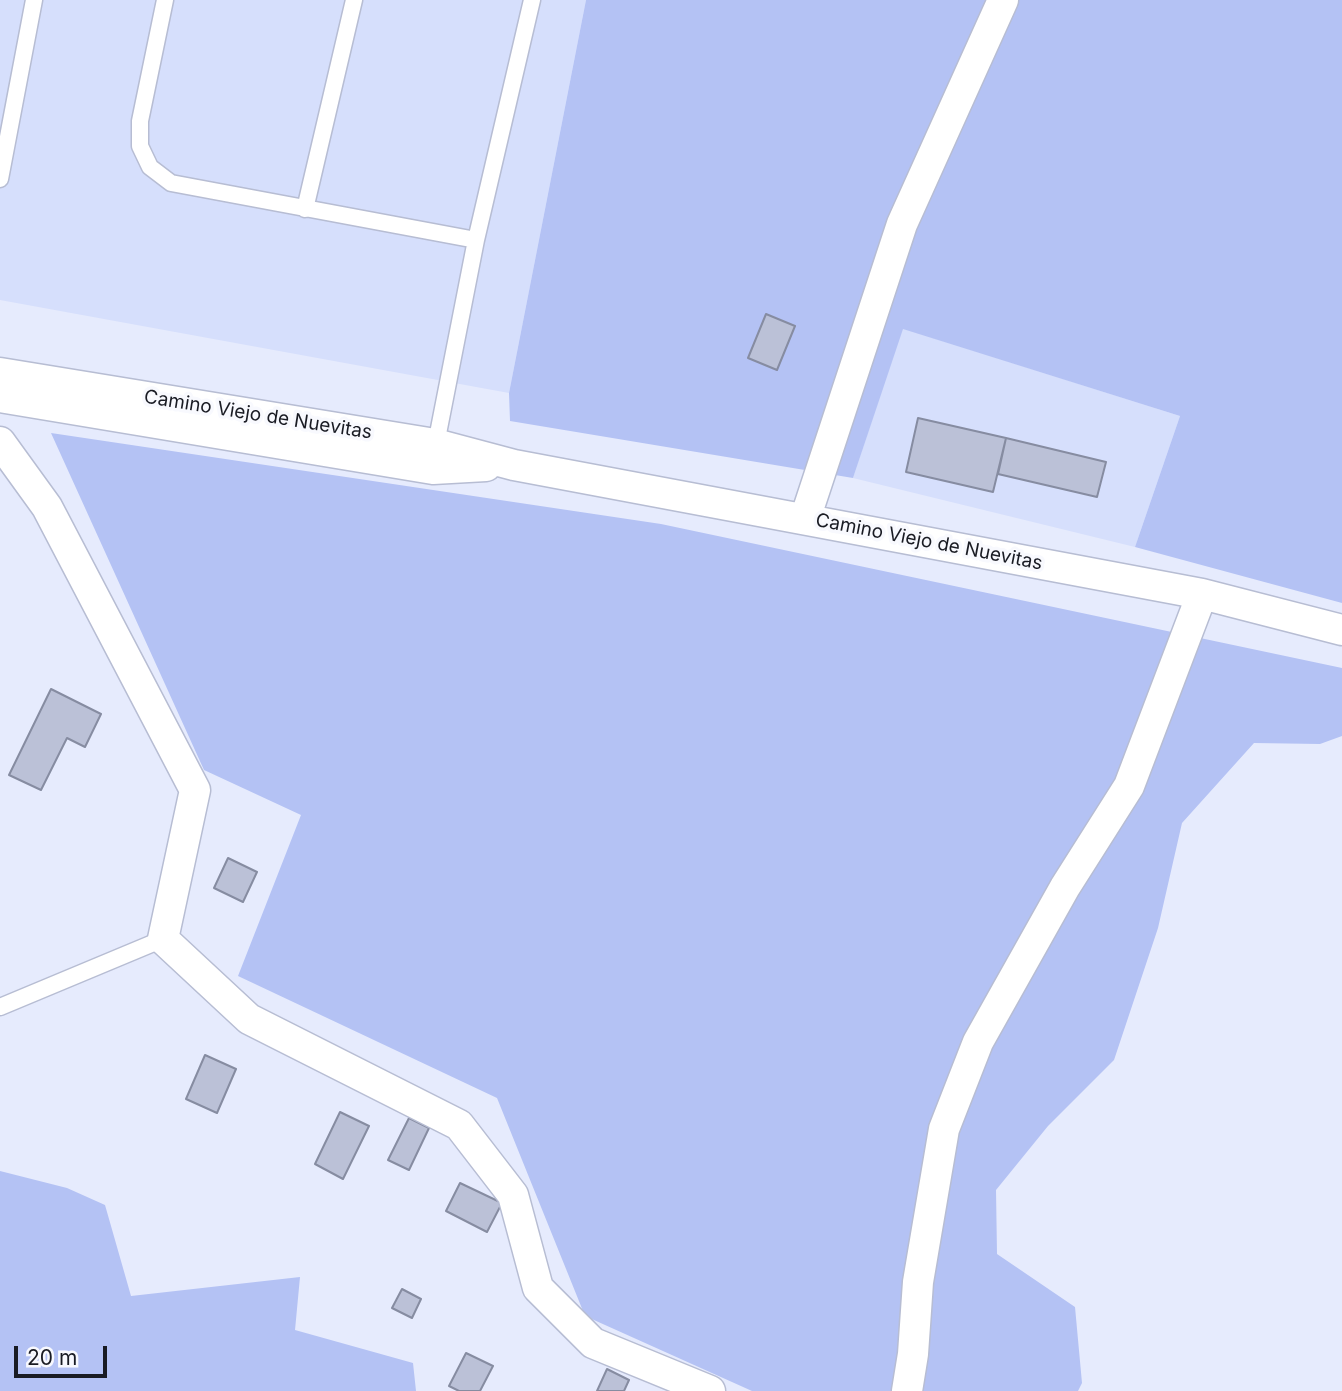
<!DOCTYPE html>
<html>
<head>
<meta charset="utf-8">
<style>
  body { margin:0 }
  #map { position:relative; width:1342px; height:1391px; overflow:hidden; background:#e6ebfd; font-family:Inter,sans-serif }
  canvas { display:block }
  .scale { position:absolute; left:14px; top:1346px; width:93px; height:32px; box-sizing:border-box; border:4px solid #191b23; border-top:0; padding-left:9px; font-size:21px; line-height:24px; white-space:nowrap; color:#191b23; -webkit-text-stroke:5px #f8f9fe; paint-order:stroke }
</style>
</head>
<body>
<div id="map">
<canvas width="1342" height="1391"></canvas>
<div class="scale">20 m</div>
</div>
<script>
const g = document.querySelector('canvas').getContext('2d');
g.lineJoin = 'round';
function fillPath(path, color) {
  g.fillStyle = color;
  g.fill(path, 'evenodd');
}
function trace(path, color, width, dash) {
  g.strokeStyle = color;
  g.lineWidth = width;
  g.lineCap = dash ? 'butt' : 'round';
  g.setLineDash(dash || []);
  g.stroke(path);
}
function label(font, color, halo, rows, align = 'center') {
  g.font = font + ' Inter,sans-serif';
  g.lineWidth = 7;
  g.setLineDash([]);
  g.textBaseline = 'middle';
  g.strokeStyle = halo;
  g.fillStyle = color;
  for (const [text, x, y, turn = 0] of rows) {
    g.save();
    g.translate(x, y);
    g.rotate((+turn || 0) * Math.PI / 180);
    g.textAlign = isNaN(turn) ? turn : align;
    if (halo) g.strokeText(text, 0, 0);
    g.fillText(text, 0, 0);
    g.restore();
  }
}
fillPath(new Path2D(`
  M0 0H586L509 393 0 300Z
  M902 328 1180 416 1135 547 853 478Z`), '#d6dffc');
fillPath(new Path2D(`
  M586 0H1342V603L1135 547 1180 416 903 329 853 478 510 421 509 393Z
  M51 433 661 524 1342 668V736L1320 744 1254 743 1182 823 1158 928 1114 1060 1048 1126 996 1190 997 1254 1075 1307 1082 1383 1078 1391H752L585 1316 497 1098 238 976 301 815 204 770Z
  M0 1171 67 1188 105 1205 131 1296 300 1277 295 1330 413 1363 416 1391H0Z`), '#b4c2f4');
const building = new Path2D(`
  M766 314 795 326 777 370 748 358Z
  M918 418 1006 438 993 492 906 472Z
  M1006 438 1106 462 1097 497 998 474Z
  M51 689 101 714 85 747 67 738 41 790 9 775Z
  M228 858 257 872 243 902 214 888Z
  M205 1055 236 1069 217 1113 186 1099Z
  M340 1112 369 1126 343 1179 315 1164Z
  M409 1118 429 1128 409 1170 388 1160Z
  M460 1183 502 1203 487 1232 446 1211Z
  M402 1289 421 1299 412 1318 392 1308Z
  M466 1353 493 1366 480 1391H459L449 1386Z
  M607 1369 629 1380 624 1391H597Z`);
fillPath(building, '#bbc1d7');
trace(building, '#868ca1', 2);
const lane = new Path2D(`
  M165 0 140 121V146L150 167 171 183 476 240
  M0 179 34 0
  M305 209 354 0
  M435 449 476 240 532 0
  M0 1007 163 939`);
const street = new Path2D(`
  M0 373 435 444 514 465 1202 594 1342 630
  M0 397 433 469 486 466
  M0 442 47 507 195 790 163 939 249 1019 459 1125 513 1195 538 1288 593 1343 710 1391
  M805 519 902 224 1003 0
  M907 1391 913 1354 918 1282 944 1129 978 1042 1065 887 1129 786 1202 594`);
trace(lane, '#b7bdd3', 19);
trace(street, '#b7bdd3', 33);
trace(lane, '#fff', 16);
trace(street, '#fff', 30);
label('19px', '#191b23', '#f8f9fe', [
  ["Camino Viejo de Nuevitas",258,415,9],
  ["Camino Viejo de Nuevitas",929,542,11]
]);
</script>
</body>
</html>
